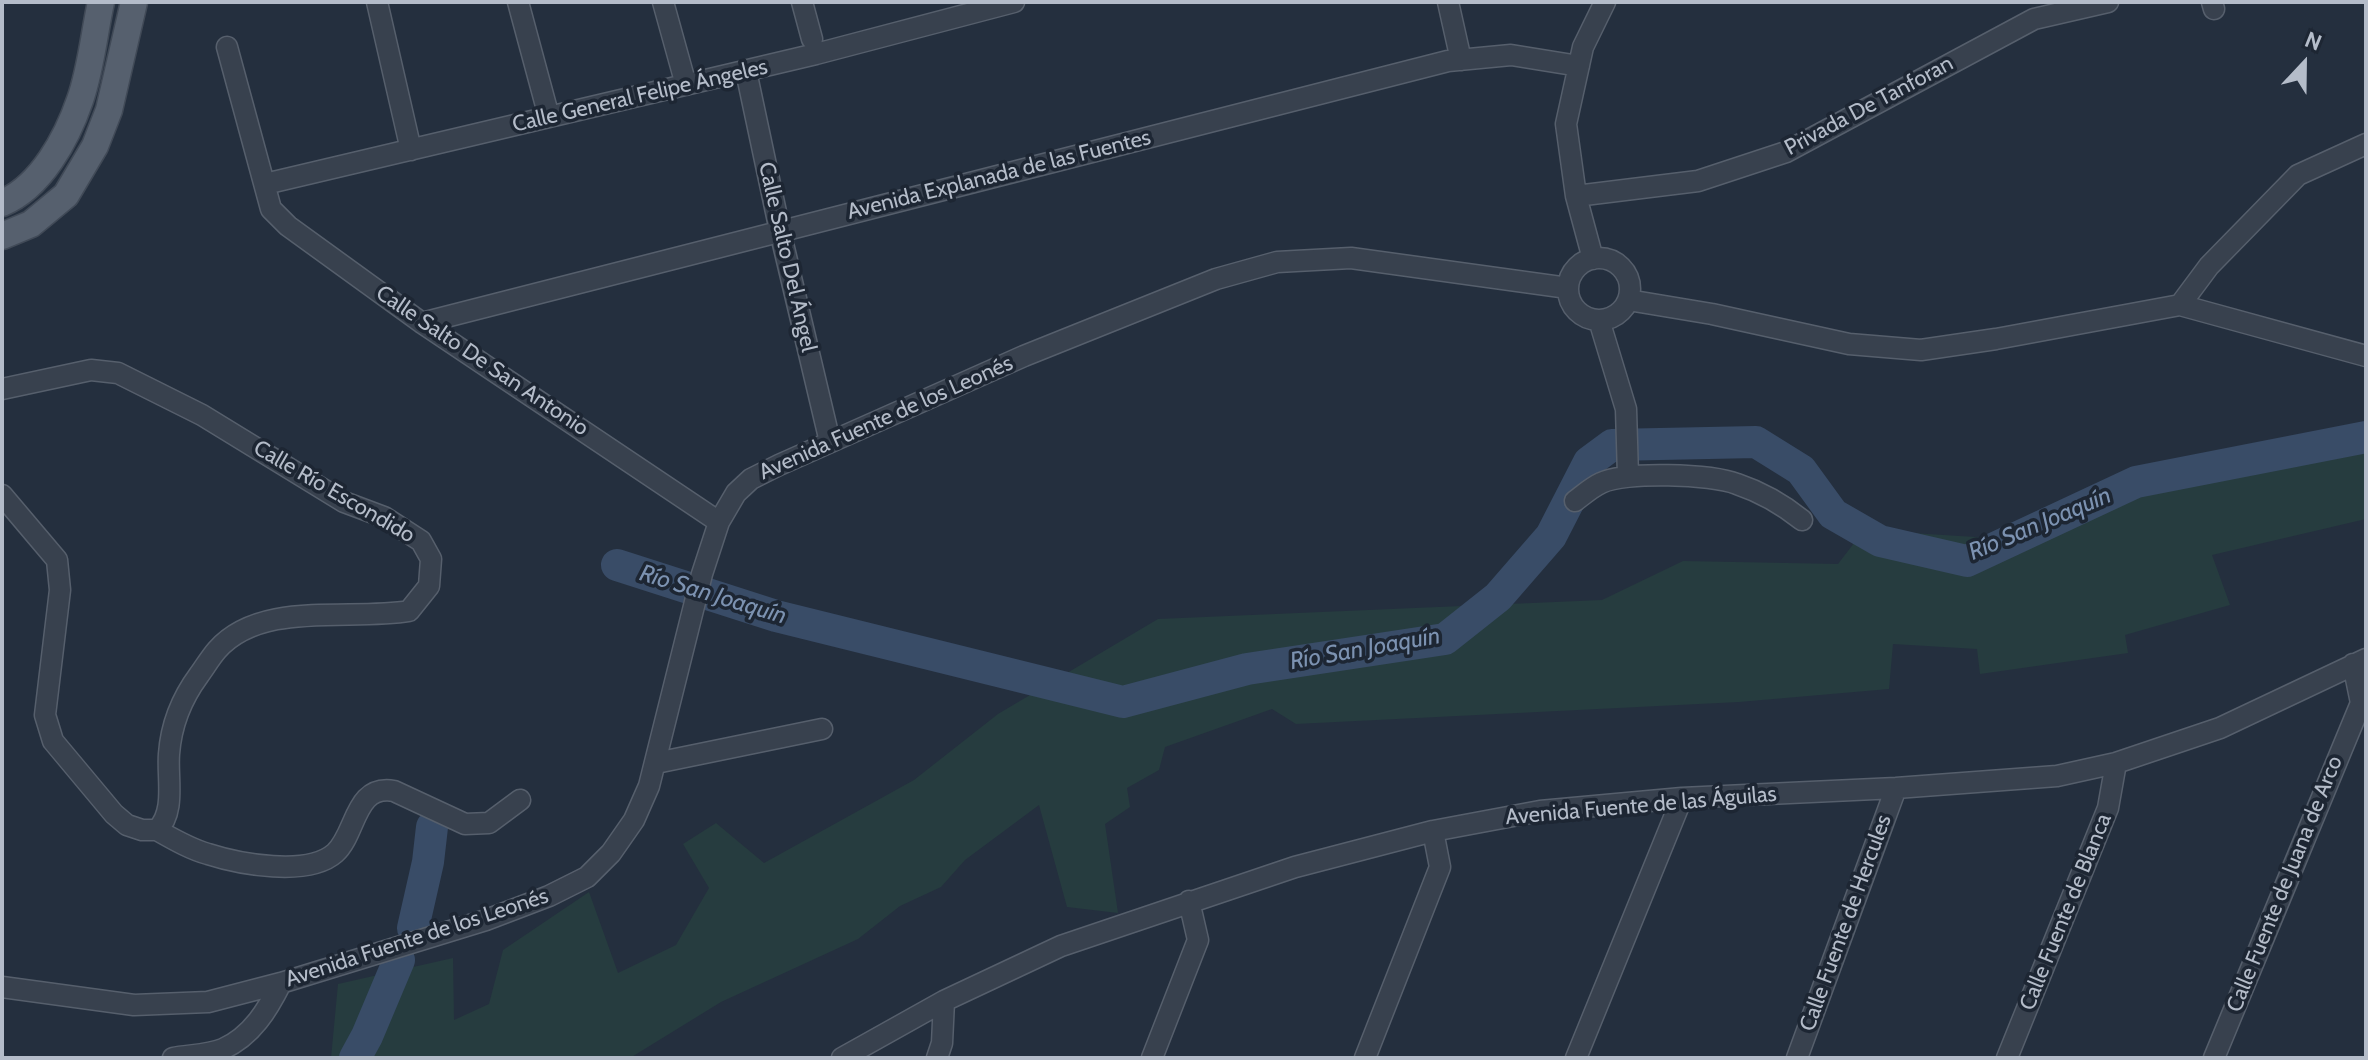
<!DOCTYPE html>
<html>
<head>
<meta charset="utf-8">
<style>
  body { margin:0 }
  #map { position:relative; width:2368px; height:1060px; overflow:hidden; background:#242f3e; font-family:Cabin,sans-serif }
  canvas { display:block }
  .frame { position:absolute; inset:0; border:4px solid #b4bcc9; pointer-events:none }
  .north { position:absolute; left:2264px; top:24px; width:80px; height:80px; -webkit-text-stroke:6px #1d2633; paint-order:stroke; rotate:22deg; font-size:22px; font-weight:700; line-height:32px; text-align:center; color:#b4bcc9 }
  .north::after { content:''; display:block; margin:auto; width:28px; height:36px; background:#b4bcc9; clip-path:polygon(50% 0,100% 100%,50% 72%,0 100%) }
</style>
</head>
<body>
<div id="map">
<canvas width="2368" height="1060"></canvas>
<div class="frame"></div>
<div class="north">N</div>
</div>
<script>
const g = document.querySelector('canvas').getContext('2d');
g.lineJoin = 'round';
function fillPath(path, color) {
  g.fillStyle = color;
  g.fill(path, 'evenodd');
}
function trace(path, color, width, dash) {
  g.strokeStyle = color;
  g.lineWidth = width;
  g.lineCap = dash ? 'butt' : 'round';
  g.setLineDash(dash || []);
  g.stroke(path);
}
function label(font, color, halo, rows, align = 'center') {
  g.font = font + ' Cabin,sans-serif';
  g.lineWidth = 7;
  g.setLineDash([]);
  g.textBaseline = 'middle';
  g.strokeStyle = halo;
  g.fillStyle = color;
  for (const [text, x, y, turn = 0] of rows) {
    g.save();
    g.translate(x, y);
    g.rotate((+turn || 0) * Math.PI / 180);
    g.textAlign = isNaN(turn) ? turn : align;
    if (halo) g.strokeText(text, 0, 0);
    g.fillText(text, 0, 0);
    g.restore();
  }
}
fillPath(new Path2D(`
  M2366 439V519L2212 555 2230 605 2125 635 2128 653 1980 674 1977 649 1893 644 1889 689 1739 702 1296 724 1272 709 1165 747 1159 770 1127 788 1130 807 1105 824 1118 913 1067 907 1039 805 965 860 941 887 900 906 858 939 721 1002 630 1058H331L338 984 453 958 454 1020 489 1004 503 950 589 892 618 973 676 945 709 888 683 844 716 823 764 863 914 780 998 714 1158 619 1602 600 1683 561 1838 564 1864 530 2007 539 2137 477Z`), '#263c3f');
trace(new Path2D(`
  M617 565 776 616 1123 702 1247 669 1445 639 1498 597 1551 536 1589 462 1612 445 1756 442 1801 470 1833 514 1880 541 1967 561 2136 482 2366 437
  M413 928 428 862 432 827
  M355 1058 367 1036 399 960`), '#394c67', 32);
const minor = new Path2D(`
  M377 2 411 150
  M518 2 549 117
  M663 2 686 85
  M802 2 812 39
  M1448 2 1461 60
  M2212 2 2214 9
  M227 47 271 209 288 226 422 323 719 522
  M746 71 780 231 830 442
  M265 184 816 54 1014 2
  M1576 196 1698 181 1786 152 2034 19 2108 2
  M1568 289a31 31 0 1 1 62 0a31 31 0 1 1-62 0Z
  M1593 259 1576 196 1566 124 1583 47 1605 2
  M1628 300 1712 314 1849 344 1921 350 1996 339 2180 305 2366 356
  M2180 305 2209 266 2298 175 2366 144
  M1599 320 1626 409 1628 476
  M422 323 1448 61 1511 55 1579 66
  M2 389 91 370 118 373 202 415 344 502 384 517 421 541 431 559 429 586 409 611C350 621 261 600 217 650 210 658 205 667 199 675 182 698 171 726 169 754 167 778 176 812 157 830H142L127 825 114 814 53 741 45 715 60 590 57 560 2 495
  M1575 501C1583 495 1592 487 1601 483 1625 471 1711 474 1737 484 1761 492 1782 504 1802 520
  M656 763 822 729
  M157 830C173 839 190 849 208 854 239 864 308 877 335 853 357 833 354 784 394 791L465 824 489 823 520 800
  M2 987 134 1005 208 1002 281 983 486 920 549 896 587 877 611 853 634 820 649 786 702 574 719 522 736 493 751 479 779 465 1024 356 1216 279 1277 262 1351 258 1568 288
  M173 1058C188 1055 209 1055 223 1049 252 1036 268 1009 281 983
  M842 1058 944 1001 1061 946 1295 867 1433 831 1540 811 1682 798 1896 788 2057 776 2116 763 2220 728 2366 659
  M937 1058 942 1043 944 1001
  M1152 1058 1198 940 1189 901
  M1365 1058 1440 867 1433 831
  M1576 1058 1682 798
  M1797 1058 1896 788
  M2007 1058 2108 808 2116 763
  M2214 1058 2361 703 2353 664`);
const major = new Path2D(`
  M2 203C41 187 67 138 80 100 91 69 94 34 101 2
  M2 236 31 224 66 195 95 146 109 110 134 2`);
trace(minor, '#565f6c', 23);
trace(major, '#414a57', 29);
trace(minor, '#38414e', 20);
trace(major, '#56606e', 26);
label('22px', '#b4bcc9', '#1d2633', [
  ["Calle General Felipe Ángeles",640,96,-13],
  ["Privada De Tanforan",1869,106,-28],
  ["Avenida Explanada de las Fuentes",999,175,-14],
  ["Calle Salto Del Ángel",787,257,77],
  ["Calle Salto De San Antonio",482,361,34],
  ["Avenida Fuente de los Leonés",886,418,-24],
  ["Calle Río Escondido",334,492,30],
  ["Avenida Fuente de las Águilas",1641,806,-5],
  ["Calle Fuente de Juana de Arco",2285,884,-68],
  ["Calle Fuente de Blanca",2066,912,-68],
  ["Calle Fuente de Hercules",1846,923,-70],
  ["Avenida Fuente de los Leonés",417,938,-18]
]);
label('italic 24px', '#7c92b1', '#1d2633', [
  ["Río San Joaquín",2040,524,-23],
  ["Río San Joaquín",713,595,17],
  ["Río San Joaquín",1365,649,-10]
]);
</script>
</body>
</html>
